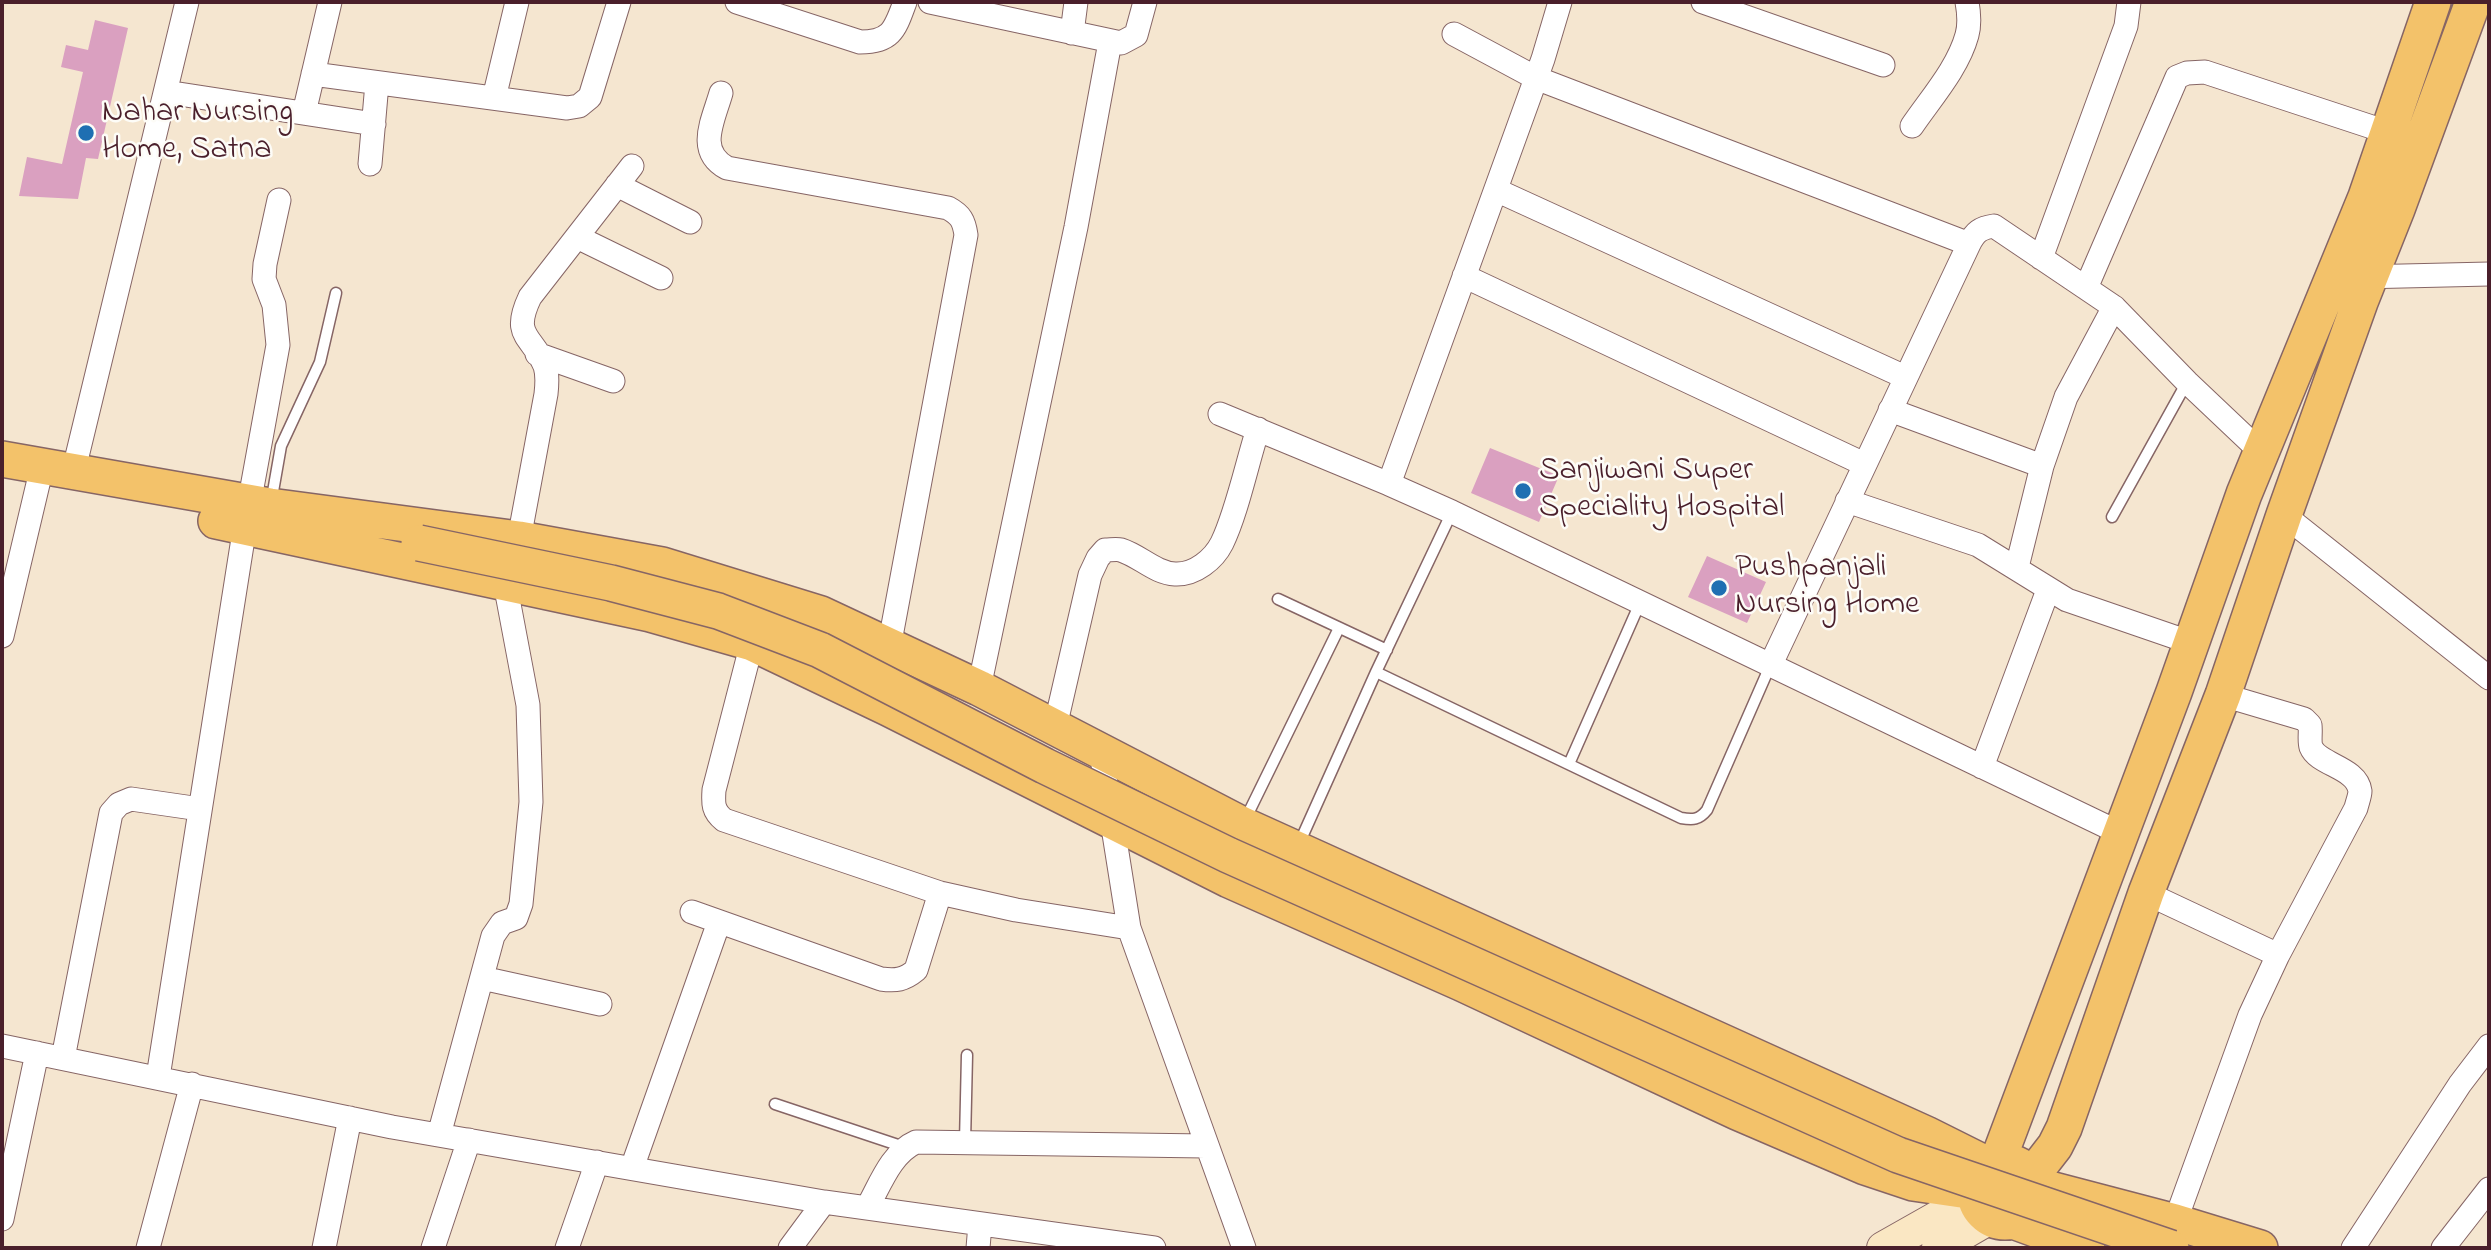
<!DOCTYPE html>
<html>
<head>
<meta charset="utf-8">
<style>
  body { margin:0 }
  #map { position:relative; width:2491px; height:1250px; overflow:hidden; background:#f5e6d0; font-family:"Indie Flower",sans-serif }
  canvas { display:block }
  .frame { position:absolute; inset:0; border:4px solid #4a1f2b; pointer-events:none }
</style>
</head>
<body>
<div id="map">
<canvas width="2491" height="1250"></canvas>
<div class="frame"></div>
</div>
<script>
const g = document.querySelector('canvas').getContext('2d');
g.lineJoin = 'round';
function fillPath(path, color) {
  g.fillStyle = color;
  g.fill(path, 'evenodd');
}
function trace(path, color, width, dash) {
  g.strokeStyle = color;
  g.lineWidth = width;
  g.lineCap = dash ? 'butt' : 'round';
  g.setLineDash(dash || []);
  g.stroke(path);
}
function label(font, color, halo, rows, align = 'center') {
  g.font = font + ' "Indie Flower",sans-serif';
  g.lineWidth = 5;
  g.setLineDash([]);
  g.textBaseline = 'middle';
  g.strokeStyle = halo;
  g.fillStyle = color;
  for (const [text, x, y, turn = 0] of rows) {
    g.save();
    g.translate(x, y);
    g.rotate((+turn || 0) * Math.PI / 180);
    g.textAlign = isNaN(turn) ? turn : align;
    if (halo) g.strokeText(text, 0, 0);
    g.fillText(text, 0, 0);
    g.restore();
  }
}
fillPath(new Path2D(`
  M95 20 128 28 98 159 86 158 78 199 19 196 27 157 62 164 83 72 61 67 66 45 88 50Z
  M1490 448 1559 476 1539 522 1471 493Z
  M1707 556 1766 582 1747 623 1688 597Z`), '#daa0c0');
const lane = new Path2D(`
  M271 503 281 446 320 362 336 293
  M2112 517 2187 382
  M1278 599 1387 650
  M1376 672 1681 818C1693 820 1699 820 1707 810L1770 666
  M1569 764 1640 603
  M1245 820 1339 628
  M1298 846 1376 672 1452 512
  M775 1104 904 1147
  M965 1142 967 1055`);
const street = new Path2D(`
  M737 2 860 42C892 42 895 29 905 2
  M930 2 1121 43 1136 35 1145 2
  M1560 2 1543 59 1389 484 1452 512 2120 833
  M1703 2 1883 65
  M1072 33 1076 2
  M1454 34 1536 78 1969 244 1770 666
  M313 74 567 108 579 106 590 97 619 2
  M166 92 374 124
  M721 93C713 121 696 151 727 168L948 208C961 215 964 221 966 235L889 647
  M494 98 517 2
  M304 113 330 2
  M1912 126C1931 98 1958 68 1967 35 1970 24 1969 13 1967 2
  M370 164 377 83
  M617 185 690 222
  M1496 190 1905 377
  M577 237 661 278
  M1969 244C1975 232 1980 228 1994 226L2114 307 2187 382 2262 453
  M2041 258 2126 26 2129 2
  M1464 276 1864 464
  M2360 277 2489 274
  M2086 288 2177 77 2187 73 2205 72 2387 132
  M537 354 613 381
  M1890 410 2042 466
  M1220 414 1389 484
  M73 473 187 2
  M1847 501 1978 545 2067 600 2192 643
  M2284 515 2489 678
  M519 539 546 394C547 385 548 375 545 366 532 335 511 337 530 297L632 166
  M2017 567 2042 466 2066 397 2114 307
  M2 636 42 467
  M752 643 714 790C713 804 713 811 724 820L940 893 1016 910 1129 928
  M979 688 1076 227 1110 42
  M1055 727 1090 575 1098 558 1105 550C1110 550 1117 549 1121 550 1140 556 1155 573 1175 574 1195 575 1214 559 1222 543 1237 512 1247 463 1258 429
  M1101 752 1129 928 1244 1248
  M1982 767 2048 590
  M2146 893 2278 955
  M692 912 881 979C896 981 904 980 916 970L940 893
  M482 978 600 1004
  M2 1046 392 1127 824 1202 1154 1248
  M63 1058 111 813 119 804 131 799 200 809
  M158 1077 245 526 278 345 274 305 264 279 265 264 279 200
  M439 1135 493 936 502 923 516 918 521 904 531 802 528 705 505 583
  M632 1168 719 922
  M867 1208C880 1185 891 1153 916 1142L1206 1146
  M2 1219 37 1053
  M2175 1222 2250 1015 2278 955 2356 808C2357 803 2360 796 2360 791 2357 767 2318 765 2311 747 2309 741 2311 732 2310 725L2304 719 2223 695
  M148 1248 192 1084
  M324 1248 350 1118
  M433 1248 469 1140
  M567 1248 597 1162
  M790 1248 824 1202
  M978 1248 980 1224
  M2353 1248 2460 1084 2489 1046
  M2443 1248 2489 1189`);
const secondary = new Path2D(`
  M1883 1248 1975 1196
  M1938 1248 1990 1218`);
const primary = new Path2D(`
  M2 459 270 506 519 539 662 565 821 614 979 688 1243 825 1926 1134 1990 1166
  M216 521 650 614 752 643 888 708 1229 880 1461 983 1737 1112 1865 1167 1913 1183 1975 1192
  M1975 1192a30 30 0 1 1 60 0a30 30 0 1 1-60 0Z
  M1997 1163 2174 692 2244 494 2366 197 2433 2
  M2031 1177 2055 1146 2064 1128 2146 893 2223 695 2284 515 2360 302 2397 209 2473 2
  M2034 1185 2175 1222 2260 1248
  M2013 1221 2087 1248`);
trace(lane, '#866565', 13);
trace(street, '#866565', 25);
trace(secondary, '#866565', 34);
trace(primary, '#866565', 38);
trace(lane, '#fff', 10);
trace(street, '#fff', 23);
trace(secondary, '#fae7c3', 32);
trace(primary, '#f3c26a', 35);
const primaryBridge = new Path2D(`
  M419 543 611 583 718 611 820 650 1045 766 1228 855 1898 1155 2171 1248`);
trace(primaryBridge, '#866565', 38, []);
trace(primaryBridge, '#f3c26a', 35);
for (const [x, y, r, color] of [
  [86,133,9,"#1f6fb2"],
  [1523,491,9,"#1f6fb2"],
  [1719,588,9,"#1f6fb2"]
]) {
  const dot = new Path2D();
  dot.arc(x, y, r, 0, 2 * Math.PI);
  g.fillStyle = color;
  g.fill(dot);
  trace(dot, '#fdfcf7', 2.5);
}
label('32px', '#4a1f2b', '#fdfcf7', [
  ["Nahar Nursing",102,115],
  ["Home, Satna",102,152],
  ["Sanjiwani Super",1539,473],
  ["Speciality Hospital",1539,510],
  ["Pushpanjali",1735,570],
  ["Nursing Home",1735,607]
], 'left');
</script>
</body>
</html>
